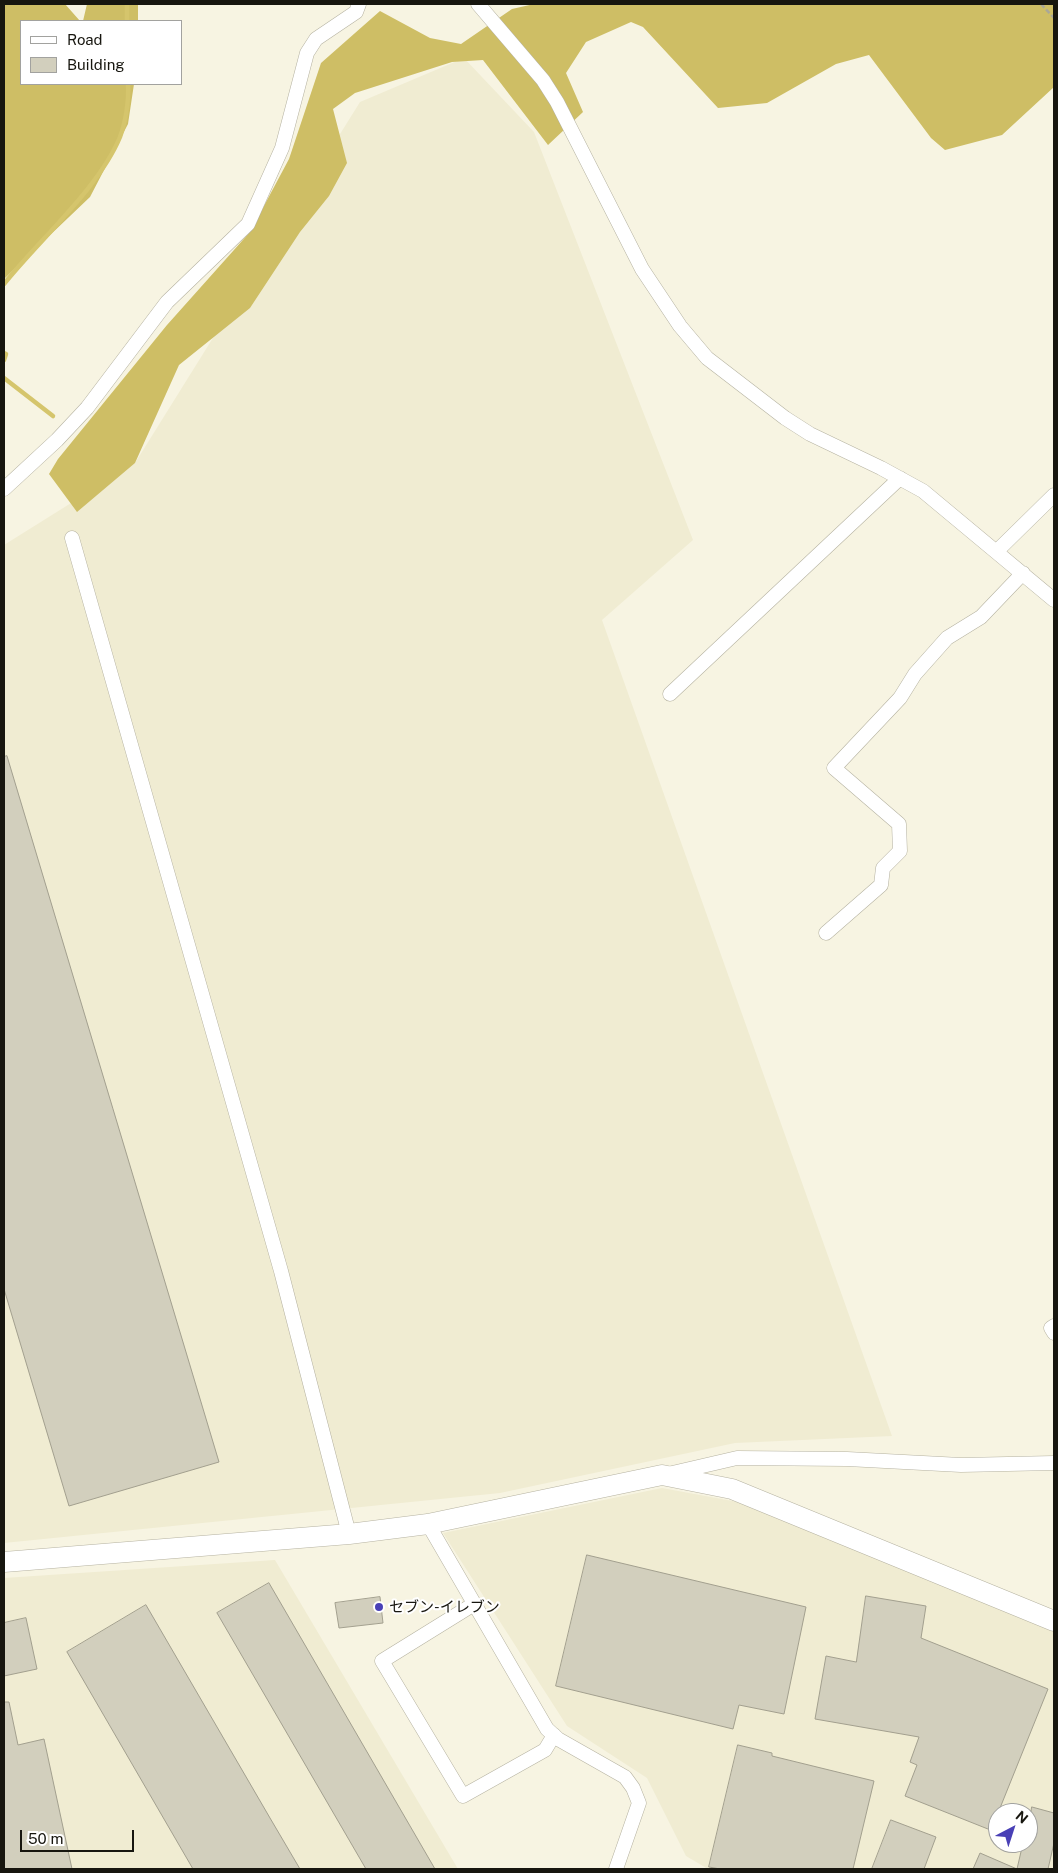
<!DOCTYPE html>
<html>
<head>
<meta charset="utf-8">
<style>
  body { margin:0 }
  #map { position:relative; width:1058px; height:1873px; overflow:hidden; background:#f7f4e2; font-family:"Public Sans",sans-serif }
  canvas { display:block }
  .frame { position:absolute; inset:0; border:5px solid #17160f; pointer-events:none }
  .legend { position:absolute; left:20px; top:20px; width:162px; height:65px; box-sizing:border-box; background:#fff; border:1px solid #a2a29f; margin:0; padding:6px 9px; list-style:none; font-size:15px; color:#17160f }
  .legend li { display:flex; align-items:center; gap:10px; height:25px }
  .legend b { width:25px; border:1px solid #a2a29f }
  .north { position:absolute; left:988px; top:1803px; width:50px; height:50px; box-sizing:border-box; background:#fff; border:1px solid #a2a29f; border-radius:50%; rotate:40deg; font-size:14px; font-weight:700; line-height:20px; text-align:center; color:#17160f }
  .north::after { content:''; display:block; margin:auto; width:18px; height:22px; background:#4940b6; clip-path:polygon(50% 0,100% 100%,50% 72%,0 100%) }
  .scale { position:absolute; left:20px; top:1830px; width:114px; height:22px; box-sizing:border-box; border:2px solid #17160f; border-top:0; padding-left:6px; font-size:15px; line-height:18px; white-space:nowrap; color:#17160f; -webkit-text-stroke:4px #fff; paint-order:stroke }
</style>
</head>
<body>
<div id="map">
<canvas width="1058" height="1873"></canvas>
<div class="frame"></div>
<ul class="legend">
<li><b style="height:6px;background:#fff"></b>Road</li>
<li><b style="height:14px;background:#d2cfbd"></b>Building</li>
</ul>
<div class="north">N</div>
<div class="scale">50 m</div>
</div>
<script>
const g = document.querySelector('canvas').getContext('2d');
g.lineJoin = 'round';
function fillPath(path, color) {
  g.fillStyle = color;
  g.fill(path, 'evenodd');
}
function trace(path, color, width, dash) {
  g.strokeStyle = color;
  g.lineWidth = width;
  g.lineCap = dash ? 'butt' : 'round';
  g.setLineDash(dash || []);
  g.stroke(path);
}
function label(font, color, halo, rows, align = 'center') {
  g.font = font + ' "Public Sans","Noto Sans JP",sans-serif';
  g.lineWidth = 4;
  g.setLineDash([]);
  g.textBaseline = 'middle';
  g.strokeStyle = halo;
  g.fillStyle = color;
  for (const [text, x, y, turn = 0] of rows) {
    g.save();
    g.translate(x, y);
    g.rotate((+turn || 0) * Math.PI / 180);
    g.textAlign = isNaN(turn) ? turn : align;
    if (halo) g.strokeText(text, 0, 0);
    g.fillText(text, 0, 0);
    g.restore();
  }
}
fillPath(new Path2D(`
  M464 58 534 132 693 540 602 620 892 1436 735 1443 500 1493 4 1543V545L135 463 360 102Z
  M662 1488 738 1502 1054 1628V1869H708L686 1856 647 1778 567 1726 443 1533ZM998 1813H1028V1843H998Z
  M275 1560 458 1869H4V1578Z`), '#f0ecd2');
fillPath(new Path2D(`
  M4 4H65L80 21H21V84H134L128 124 90 197 4 279Z
  M87 4H138V21H83Z
  M534 4H1054V87L1002 135 945 150 931 138 869 55 836 64 767 103 718 108 643 27 631 22 586 42 566 73 583 112 548 145 483 60 452 62 355 93 333 109 347 163 329 196 300 232 250 308 179 365 135 463 77 512 49 474 58 459 167 325 250 232 289 159 321 63 380 11 430 38 461 44 512 9Z`), '#cebe65');
trace(new Path2D(`
  M127 4V21
  M4 284C39 240 99 188 120 137 126 121 129 100 128 84
  M4 353 6 354 4 360
  M4 378 53 416`), '#d5c56c', 4.5);
const building = new Path2D(`
  M7 756 219 1462 69 1506 4 1289V757Z
  M587 1555 806 1607 784 1714 739 1705 733 1729 556 1686Z
  M269 1583 435 1869H366L217 1613Z
  M866 1596 926 1606 921 1638 1048 1689 998 1813V1833L905 1796 917 1765 910 1762 919 1737 815 1719 826 1656 856 1662Z
  M380 1597 383 1623 339 1628 335 1603Z
  M146 1605 270 1818 300 1869H193L67 1652Z
  M26 1618 37 1669 4 1676V1623Z
  M4 1702H9L18 1745 44 1739 72 1869H4Z
  M738 1745 772 1753V1756L874 1781 853 1869H720L709 1867Z
  M1032 1807 1054 1813V1843L1048 1869H973L980 1853 1017 1869 1023 1843H1028V1815L1030 1816Z
  M891 1820 936 1837 924 1869H872Z`);
fillPath(building, '#d2cfbd');
trace(building, '#a3a08f', 1);
const street = new Path2D(`
  M478 4 543 80 557 102 642 269 680 326 707 358 785 418 810 434 881 468 923 491 1054 600
  M4 489 57 440 87 408 167 302 248 224 282 148 307 53 316 39 356 12 359 4
  M72 538 281 1271 349 1534
  M997 551 1054 495
  M670 694 900 478
  M826 933 881 885 883 868 900 851 899 824 834 768 900 698 915 674 947 638 981 617 1023 573
  M1054 1326 1051 1328 1054 1333
  M668 1474 737 1458 847 1459 961 1465 1054 1463
  M428 1524 547 1729 558 1739 625 1777 633 1788 639 1803 616 1869
  M474 1604 382 1661 463 1796 545 1750 554 1735`);
const secondary = new Path2D(`
  M4 1562 349 1534 428 1524 662 1475 732 1489 1054 1621`);
trace(street, '#b5b2a1', 15);
trace(secondary, '#b5b2a1', 21);
trace(new Path2D(`
  M1041 4 1054 18`), '#a9a799', 2.5, [5, 2.5]);
trace(street, '#fff', 14);
trace(secondary, '#fff', 20);
for (const [x, y, r, color] of [
  [379,1607,5,"#4940b6"]
]) {
  const dot = new Path2D();
  dot.arc(x, y, r, 0, 2 * Math.PI);
  g.fillStyle = color;
  g.fill(dot);
  trace(dot, '#fff', 2);
}
label('15px', '#17160f', '#fff', [
  ["セブン-イレブン",389,1607]
], 'left');
</script>
</body>
</html>
